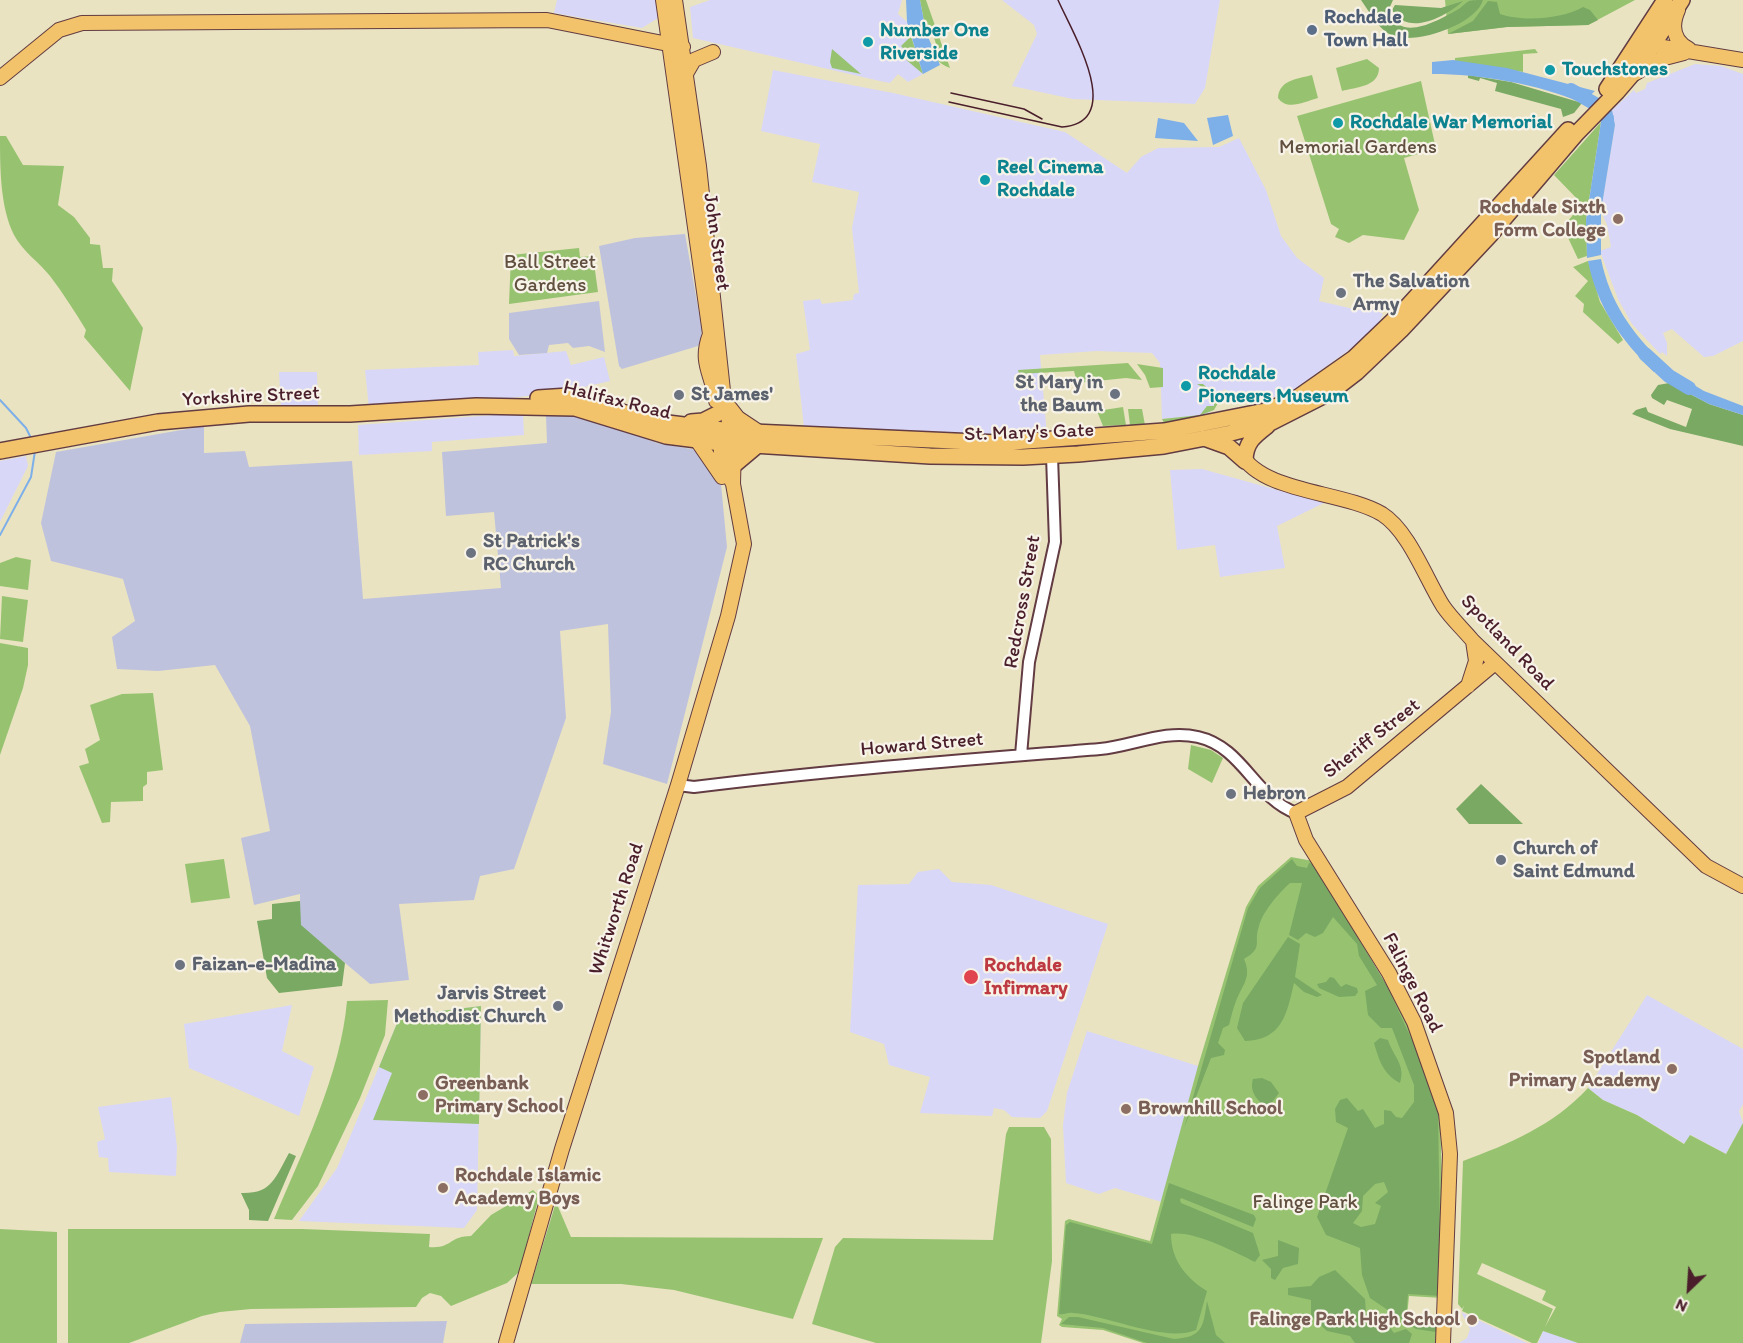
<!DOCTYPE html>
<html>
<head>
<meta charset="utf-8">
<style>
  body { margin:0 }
  #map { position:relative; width:1743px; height:1343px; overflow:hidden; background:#eae3c2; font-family:Itim,sans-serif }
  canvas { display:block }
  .north { position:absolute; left:1659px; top:1259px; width:60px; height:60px; -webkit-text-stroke:4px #f7f3e8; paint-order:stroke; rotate:205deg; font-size:16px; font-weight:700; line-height:24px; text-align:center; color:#4a1f2b }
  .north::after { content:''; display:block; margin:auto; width:21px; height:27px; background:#4a1f2b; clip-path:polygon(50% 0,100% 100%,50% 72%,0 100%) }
</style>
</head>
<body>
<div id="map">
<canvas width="1743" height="1343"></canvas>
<div class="north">N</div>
</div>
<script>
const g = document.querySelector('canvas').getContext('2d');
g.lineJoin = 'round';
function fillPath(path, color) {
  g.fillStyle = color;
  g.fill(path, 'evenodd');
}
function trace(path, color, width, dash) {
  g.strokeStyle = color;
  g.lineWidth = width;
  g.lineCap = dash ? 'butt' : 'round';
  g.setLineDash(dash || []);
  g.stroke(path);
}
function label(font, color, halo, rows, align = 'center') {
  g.font = font + ' Itim,sans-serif';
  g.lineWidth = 4.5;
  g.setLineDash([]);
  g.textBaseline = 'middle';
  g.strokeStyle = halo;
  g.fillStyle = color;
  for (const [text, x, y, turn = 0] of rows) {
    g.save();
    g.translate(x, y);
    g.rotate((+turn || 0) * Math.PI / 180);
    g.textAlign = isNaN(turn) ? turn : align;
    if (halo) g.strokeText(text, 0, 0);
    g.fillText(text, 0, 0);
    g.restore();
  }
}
fillPath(new Path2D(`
  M557 0H656L658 18 642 28 554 13Z
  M710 0H902L898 14 907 22 923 74 908 82 898 74 890 83 880 81 693 38 690 7Z
  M1002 0H1220L1205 88 1195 104 1073 99 1012 86 1037 34 1034 25Z
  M1695 64 1721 66 1743 74V341L1713 356 1704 357 1672 329 1663 333 1667 343V356L1662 352 1660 354 1632 324 1618 299 1600 251 1611 247 1607 225 1601 211 1615 125 1612 110 1634 90 1636 93 1645 89 1647 83Z
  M773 70 893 93 1065 132 1127 173 1141 157 1158 148 1219 147 1239 138 1266 190 1281 236 1297 258 1324 278 1319 301 1358 310 1368 307 1383 314 1374 332 1292 391 1252 404 1224 389 1209 413 1191 417 1162 419 1160 363 1152 353 1097 351 1040 355 1047 436 944 437 804 428 796 354 810 350 803 301 820 299 822 304 853 300 854 294 859 293 852 228 859 192 812 182 820 144 761 131Z
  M513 350 514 356 566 351 571 365 604 357 610 381 567 391 486 401 369 408 365 370 479 365 478 352Z
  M279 372H317L318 410 281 409Z
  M523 413 524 435 432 442V451L359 455 358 425Z
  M26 456 28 466 0 522V461Z
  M1202 469 1324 503 1277 526 1285 568 1220 577 1215 545 1177 550 1170 470Z
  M939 869 952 882 991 885 1108 924 1047 1111 1040 1118 1012 1117 1004 1110 994 1108 992 1116 920 1113 930 1077 889 1065 884 1044 850 1032 858 885 909 884 918 872Z
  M1647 995 1743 1049V1104L1739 1111 1743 1123 1726 1154 1691 1135 1685 1144 1637 1115 1603 1100 1588 1088Z
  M292 1005 282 1051 314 1067 299 1116 189 1068 184 1024Z
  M481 1006 477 1210 464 1228 299 1221 337 1168 400 1016Z
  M1087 1031 1198 1066 1162 1202 1115 1188 1099 1194 1066 1183 1063 1125 1067 1093Z
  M171 1097 177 1147 176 1176 109 1172 108 1158 99 1157 97 1142 105 1139 98 1107Z
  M1461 1312 1527 1343H1459L1467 1338 1470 1329Z
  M1543 1331 1573 1340 1578 1343H1538Z`), '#d8d7f8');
fillPath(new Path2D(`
  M685 234 702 330 700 343 698 346 622 369 619 366 599 246 635 238Z
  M599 301 605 352 589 346 573 348 568 343 549 345 547 353 519 355 509 339V313Z
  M568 413 609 424 657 443 703 451 721 484 727 547 667 784 603 764 611 712 608 624 560 631 566 718 514 869 480 876 474 900 399 904 409 980 370 984 300 925V894L254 905 241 838 270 831 250 726 215 665 158 671 117 669 112 637 135 621 123 579 51 561 41 523 56 452 204 426V453L245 451 249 467 352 461 363 599 501 588 494 512 446 516 442 452 547 443 546 416Z
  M447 1321 443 1343H240L245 1324Z`), '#bfc2dd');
fillPath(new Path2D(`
  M920 0H926L950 68C938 63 935 59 931 46L936 44 932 31 926 32Z
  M1445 0H1635L1588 25 1507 27 1448 34Z
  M911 36 923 74 904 58 908 53 901 46Z
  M832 49 861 74 832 68 830 62Z
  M1535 49 1538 53 1523 54V72L1455 61V58Z
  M1367 59 1379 68C1379 87 1356 87 1342 91L1336 68Z
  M1312 75 1318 98C1304 102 1287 111 1278 98 1279 80 1297 79 1312 75Z
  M1421 81 1436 149 1404 158 1419 210 1404 240 1363 235 1349 243 1335 237 1339 229 1331 224 1297 116Z
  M1601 122 1586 220 1587 256 1578 259 1563 227 1582 204 1554 175Z
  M0 136H6L23 165 64 166 58 205 74 217 90 238V244L100 245 103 268H113L112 281 143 328 130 391 84 337 86 330C75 312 63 293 50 276 39 262 23 252 14 235 0 207 0 167 0 136Z
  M579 248 580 257 593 256 598 292 509 304 511 255Z
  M1588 261 1600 302 1623 340 1618 344 1583 312 1584 304 1575 296 1588 281 1573 267Z
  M1128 363 1142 380 1126 378 1077 383 1074 371 1019 374 1018 370Z
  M1137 364 1163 368V387L1150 388 1145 375Z
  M1197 384H1203L1215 395 1218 403 1214 410 1172 426 1165 425 1162 419 1200 415 1207 406H1214V402L1209 400 1207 390Z
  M1123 407 1126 425 1103 426 1097 411Z
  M1128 409H1142L1145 425H1130Z
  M16 557 31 560 28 590 0 586V563Z
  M2 596 28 600 23 642 0 639Z
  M0 643 28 648V665L23 688 0 755Z
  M153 693 163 770 147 772V784L143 787V801L111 802 110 822 102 823 79 766 89 763 85 749 100 740 90 705 122 694Z
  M1191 745 1211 750 1223 758 1212 783 1188 769Z
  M1291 857 1313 861 1408 1022 1440 1113 1444 1256 1442 1298 1409 1296 1407 1317 1440 1321 1438 1343H1143L1103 1330 1062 1327 1059 1325 1062 1319 1057 1316 1065 1221 1069 1219 1150 1241 1198 1066 1246 907 1258 886Z
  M224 859 230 898 191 903 185 864Z
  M388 1000 385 1035 360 1098 318 1186 292 1220 274 1219C302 1153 341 1073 347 1001Z
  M481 1006 479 1124 373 1120 392 1073 379 1067 400 1016Z
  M1588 1088 1603 1100 1637 1115 1684 1144 1690 1135 1726 1154 1743 1123V1343H1578L1543 1331 1537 1343H1532L1462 1311 1464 1306 1462 1309 1458 1304 1463 1161C1509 1144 1554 1125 1588 1088ZM1482 1263 1546 1291 1542 1300 1556 1307 1545 1327 1553 1309 1477 1274Z
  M1009 1127H1044L1051 1139 1052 1261 1041 1343H876L812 1324 835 1247 843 1238 993 1240 1006 1134Z
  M533 1190 537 1194V1204L520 1271 507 1283 451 1306 441 1296 430 1293 422 1298 416 1307 251 1309 220 1312 202 1316 129 1343H68V1229H303L430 1234 429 1247C452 1249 449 1236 471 1236L491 1215Z
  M556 1202 571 1237 823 1238 793 1319 674 1290 621 1284H531Z
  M0 1229 57 1232V1343H0Z`), '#97c371');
fillPath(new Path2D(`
  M1361 0H1393L1389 9C1398 44 1437 21 1457 10 1461 8 1465 3 1469 1 1472 0 1479 0 1483 0 1476 25 1413 46 1391 35 1378 29 1369 11 1361 0Z
  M1463 1C1446 17 1407 37 1392 10L1395 5 1441 8Z
  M1488 1 1497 2 1500 14C1523 22 1562 19 1583 7L1590 10 1598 20 1588 25 1507 27 1448 34 1473 21Z
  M1468 75 1511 82 1582 103 1574 113 1563 117 1561 109 1495 91 1497 83 1480 78 1479 81 1468 78Z
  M1669 383 1709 404 1743 415V446L1670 429 1632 414 1636 410 1646 407 1648 412 1686 427 1692 409 1667 400 1664 405 1652 398 1651 395 1658 385Z
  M1481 784 1523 824H1469L1456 809Z
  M1292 859 1297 866 1307 868 1309 863 1313 864 1387 986 1417 1051 1438 1113 1441 1296 1408 1294 1406 1318 1437 1322 1436 1332 1416 1329 1370 1298 1362 1275 1360 1248 1326 1235 1317 1217 1348 1128 1336 1122 1335 1109 1340 1100 1347 1098 1358 1111 1363 1109 1375 1128 1384 1124V1110L1391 1111 1396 1117 1402 1118 1414 1102V1085L1392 1028H1381L1368 1015 1365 991 1377 985 1359 956 1357 944 1333 917 1323 933 1315 937 1306 933 1298 940 1289 935 1302 883H1290C1279 893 1263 911 1259 926 1253 944 1264 947 1244 959 1252 977 1243 984 1236 1001 1233 1009 1231 1017 1229 1025L1223 1028 1218 1043 1225 1050 1224 1055 1211 1058 1184 1128 1248 908 1260 888ZM1384 1182 1388 1192 1375 1203 1381 1206 1375 1224 1361 1227 1353 1223 1362 1211 1363 1196 1375 1184Z
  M300 901 301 925 345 963 342 986 279 993 267 978 257 921 272 919V904Z
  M1288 937 1300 944 1295 977 1322 995 1317 997 1304 992 1294 983C1287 1014 1282 1040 1245 1041L1237 1028 1243 1003Z
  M1330 977 1334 978 1341 987 1346 984 1357 988 1358 992 1355 996 1339 997 1319 988 1317 984 1326 982Z
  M1380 1038 1388 1040C1393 1056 1406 1065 1400 1083 1383 1074 1379 1060 1374 1043Z
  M1262 1078 1271 1082 1279 1093 1267 1109C1258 1100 1249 1093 1253 1079Z
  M289 1153 296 1156 268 1221 249 1220V1210L241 1193C272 1194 275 1178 289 1153Z
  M1169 1183 1254 1215 1256 1219 1253 1227 1181 1198 1180 1200 1181 1203 1253 1233 1260 1255 1255 1262C1235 1252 1193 1230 1171 1234 1171 1260 1186 1278 1207 1291L1196 1330C1165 1343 1107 1315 1073 1313 1068 1312 1064 1315 1059 1314L1066 1225 1070 1222 1152 1244Z
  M1278 1240 1299 1248 1298 1264 1283 1268 1275 1280 1271 1278V1269L1262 1260 1278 1256Z
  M1335 1270 1365 1299 1366 1313 1371 1322 1384 1320 1394 1333 1406 1329 1412 1334 1409 1343H1355L1350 1336 1327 1331 1311 1316V1300L1288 1295V1288L1311 1286 1319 1277Z
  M1207 1301 1216 1335 1225 1343H1147L1103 1328 1061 1324 1069 1317H1078L1174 1339C1203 1337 1203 1327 1207 1301Z`), '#79a963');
fillPath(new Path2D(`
  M906 0H920L926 32 940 65 923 74 907 22Z
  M1453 60 1507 68 1595 91 1582 103C1538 84 1481 74 1432 74V62Z
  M1612 110 1615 125 1601 211V255L1587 258 1586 220 1601 122Z
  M1228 115 1233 136 1213 145 1207 118Z
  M1158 118 1184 123 1198 141 1155 138Z
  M1601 259C1610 302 1631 332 1662 362L1654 372C1621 340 1597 307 1588 261Z
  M1679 376 1704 391 1743 406V415L1709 404 1669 383Z`), '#7dafe9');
trace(new Path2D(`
  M0 400 26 428 32 440
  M0 535 31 477 35 451`), '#7dafe9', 2);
trace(new Path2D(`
  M1571 90 1597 105 1607 118
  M1645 354 1669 376 1689 388`), '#7dafe9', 14);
const minor = new Path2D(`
  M1021 755 1029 662 1055 542 1052 456
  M678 785 694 787C829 770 965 760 1100 749 1133 746 1165 729 1198 737 1243 747 1255 798 1296 813`);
const major = new Path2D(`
  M663 0 710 334C699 363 712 373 716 401
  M1678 10C1671 26 1673 41 1689 49
  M1645 44 1743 60
  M687 72 694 60 713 52
  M1636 73 1657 60 1684 53
  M0 78 59 30 82 23 547 20 683 47
  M727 404 738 418 759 432
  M720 432 721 453 732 482
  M696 439 722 477
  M1241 454C1263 493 1343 491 1382 514 1409 531 1426 579 1443 606 1451 618 1463 629 1473 641L1706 866 1743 886
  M1468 686 1476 661 1473 641
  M506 1343 562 1149 678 785 728 616 744 544 733 484 734 443 724 400 699 166 675 0
  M1443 1343 1450 1154 1446 1113 1414 1022 1389 973 1306 840 1296 813 1347 787 1495 663`);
const highway = new Path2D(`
  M1607 89 1665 0
  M538 398 569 396 652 421 731 431 999 443 1164 431 1265 411 1297 398 1354 358 1404 310 1568 130
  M691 422 703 421 717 414
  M1204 438 1229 447 1245 461
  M0 451 158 422 249 414H350L476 406 575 408 666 436 721 443 930 456 1023 457 1078 454 1164 446 1231 433 1270 423 1331 392 1357 372 1401 330 1491 234 1577 133 1617 92 1641 64 1682 0
  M1245 461C1245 443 1254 436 1267 426
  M734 465 759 444`);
trace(minor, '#623c42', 14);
trace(major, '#623c42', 16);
trace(highway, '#623c42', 18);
trace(minor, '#fff', 10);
trace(major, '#f2c36a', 14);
trace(highway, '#f2c36a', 15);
trace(new Path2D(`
  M951 93 1024 109 1042 119
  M949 102 1062 127C1127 122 1072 32 1058 0`), '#4a1f2b', 1.5);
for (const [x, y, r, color] of [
  [1312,30,6,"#5c6f8a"],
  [868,42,6,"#0f9aa8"],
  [1550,70,6,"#0f9aa8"],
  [1338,123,6,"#0f9aa8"],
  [985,180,6,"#0f9aa8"],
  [1618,219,6,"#8d6e63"],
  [1341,293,6,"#6b7280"],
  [1186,386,6,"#0f9aa8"],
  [1115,394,6,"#6b7280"],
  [679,395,6,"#6b7280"],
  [471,553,6,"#6b7280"],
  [1231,794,6,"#6b7280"],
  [1501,860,6,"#6b7280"],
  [180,965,6,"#6b7280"],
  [971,977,8,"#e0444e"],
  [558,1006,6,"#6b7280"],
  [1672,1069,6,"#8d6e63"],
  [423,1095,6,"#8d6e63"],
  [1126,1109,6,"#8d6e63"],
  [443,1188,6,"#8d6e63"],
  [1472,1320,6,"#8d6e63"]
]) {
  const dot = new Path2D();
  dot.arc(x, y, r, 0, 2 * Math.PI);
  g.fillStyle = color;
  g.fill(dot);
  trace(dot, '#f7f3e8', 2);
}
label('bold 20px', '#4e5e75', '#f7f3e8', [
  ["Rochdale",1324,18],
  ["Town Hall",1324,41]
], 'left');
label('bold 20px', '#0d838f', '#f7f3e8', [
  ["Number One",880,31],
  ["Riverside",880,54],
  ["Touchstones",1562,70],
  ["Rochdale War Memorial",1350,123],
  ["Reel Cinema",997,168],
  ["Rochdale",997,191],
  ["Rochdale",1198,374],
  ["Pioneers Museum",1198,397]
], 'left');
label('20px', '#615040', '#f7f3e8', [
  ["Memorial Gardens",1358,148],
  ["Ball Street",550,263],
  ["Gardens",550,286],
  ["Falinge Park",1305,1203]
]);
label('bold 20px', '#785e54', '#f7f3e8', [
  ["Rochdale Sixth",1606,208],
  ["Form College",1606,231],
  ["Spotland",1660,1058],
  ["Primary Academy",1660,1081],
  ["Greenbank",435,1084,"left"],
  ["Primary School",435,1107,"left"],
  ["Brownhill School",1138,1109,"left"],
  ["Rochdale Islamic",455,1176,"left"],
  ["Academy Boys",455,1199,"left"],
  ["Falinge Park High School",1460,1320]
], 'right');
label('20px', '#4a1f2b', '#f7f3e8', [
  ["John Street",716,242,82],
  ["Yorkshire Street",251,397,-3],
  ["Halifax Road",617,401,14],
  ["St. Mary's Gate",1029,433,-2],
  ["Redcross Street",1023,602,-80],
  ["Spotland Road",1507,643,46],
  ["Sheriff Street",1372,739,-38],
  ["Howard Street",922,745,-5],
  ["Whitworth Road",617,909,-72],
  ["Falinge Road",1412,983,63]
]);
label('bold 20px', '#5b616d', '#f7f3e8', [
  ["The Salvation",1353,282],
  ["Army",1353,305],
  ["St Mary in",1103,383,"right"],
  ["the Baum",1103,406,"right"],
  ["St James'",691,395],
  ["St Patrick's",483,542],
  ["RC Church",483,565],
  ["Hebron",1243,794],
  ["Church of",1513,849],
  ["Saint Edmund",1513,872],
  ["Faizan-e-Madina",192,965],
  ["Jarvis Street",546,994,"right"],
  ["Methodist Church",546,1017,"right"]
], 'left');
label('bold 20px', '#be3a42', '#f7f3e8', [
  ["Rochdale",984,966],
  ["Infirmary",984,989]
], 'left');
</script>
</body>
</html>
